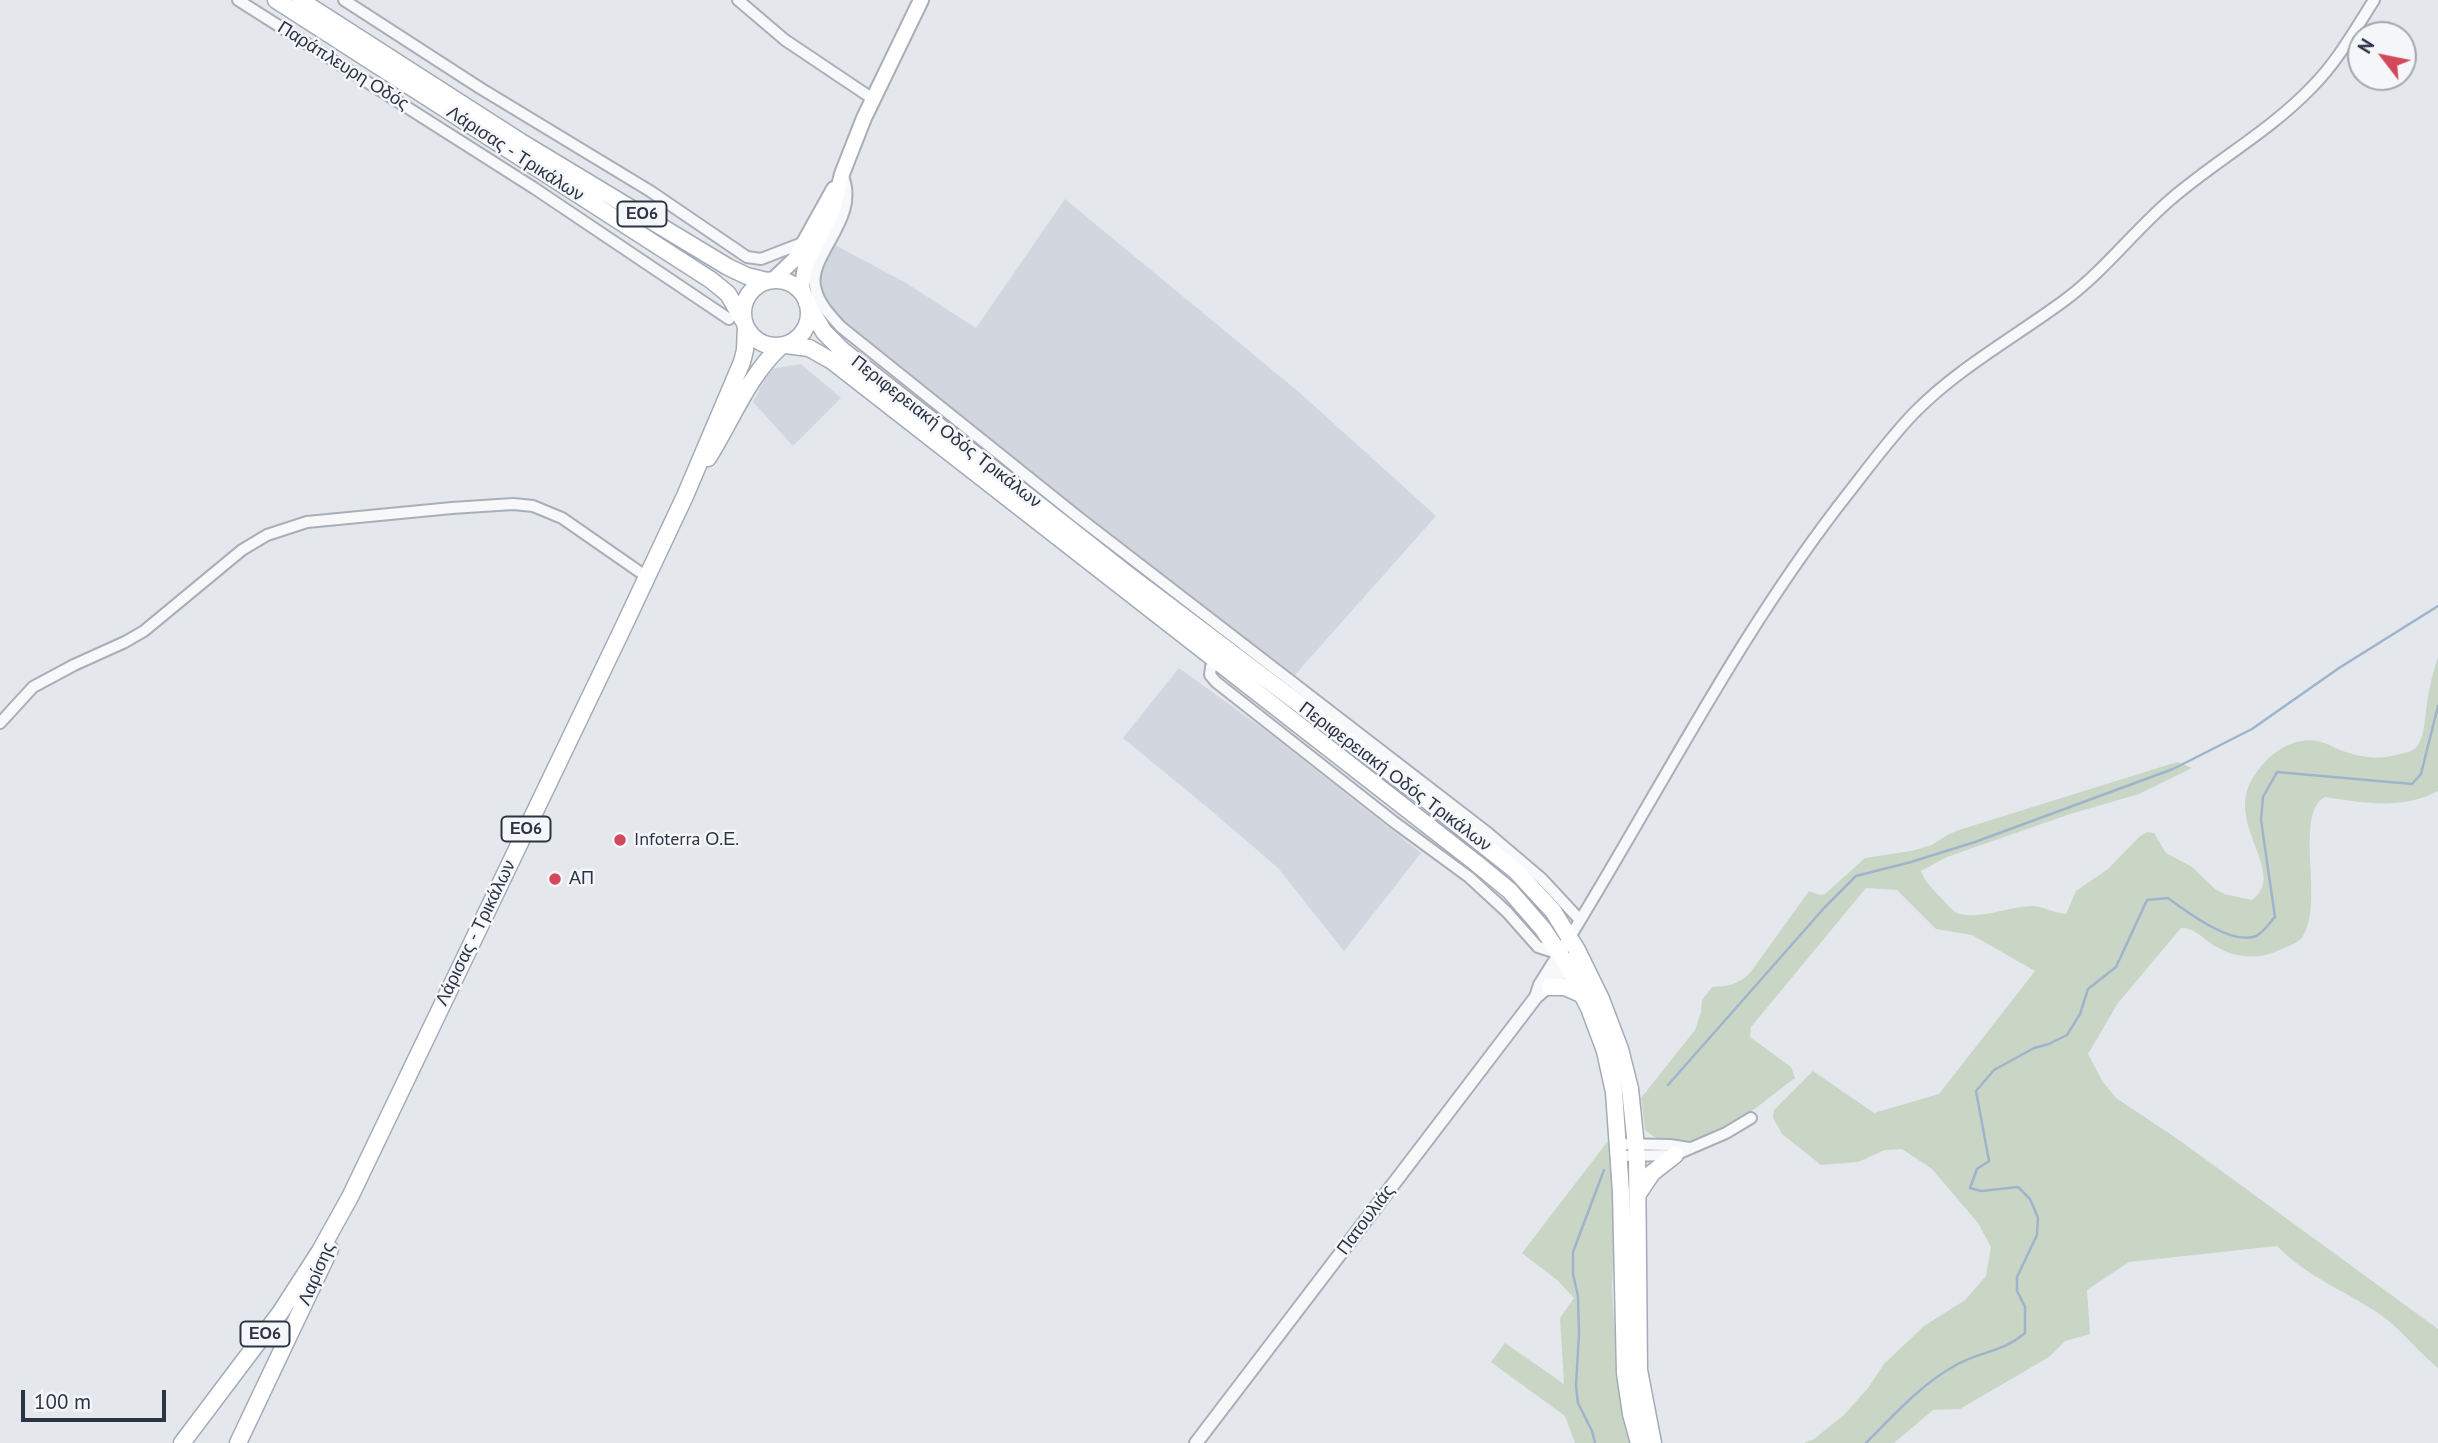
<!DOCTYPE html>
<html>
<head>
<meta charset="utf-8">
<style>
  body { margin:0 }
  #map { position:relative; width:2438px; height:1443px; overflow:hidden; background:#e4e7ec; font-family:"PT Sans",sans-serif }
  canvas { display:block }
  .north { position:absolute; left:2347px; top:21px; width:70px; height:70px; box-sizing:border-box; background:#f4f6f9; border:2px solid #a4a8b1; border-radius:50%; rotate:302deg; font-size:19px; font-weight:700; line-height:28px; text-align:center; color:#2b3445 }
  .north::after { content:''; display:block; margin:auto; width:24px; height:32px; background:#d1495b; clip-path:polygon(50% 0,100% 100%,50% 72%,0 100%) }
  .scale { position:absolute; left:21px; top:1390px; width:145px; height:32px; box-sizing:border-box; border:4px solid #2b3445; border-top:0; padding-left:9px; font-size:21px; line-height:24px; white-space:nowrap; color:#2b3445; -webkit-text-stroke:5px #f4f6f9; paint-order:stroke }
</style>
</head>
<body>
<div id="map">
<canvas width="2438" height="1443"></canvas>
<div class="north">N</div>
<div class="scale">100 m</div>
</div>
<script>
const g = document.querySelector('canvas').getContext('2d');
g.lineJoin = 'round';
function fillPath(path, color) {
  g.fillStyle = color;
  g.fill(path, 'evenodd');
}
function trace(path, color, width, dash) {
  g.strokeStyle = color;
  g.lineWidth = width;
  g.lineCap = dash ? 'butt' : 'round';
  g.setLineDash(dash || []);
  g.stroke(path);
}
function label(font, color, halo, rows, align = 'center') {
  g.font = font + ' "PT Sans",sans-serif';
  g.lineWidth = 5;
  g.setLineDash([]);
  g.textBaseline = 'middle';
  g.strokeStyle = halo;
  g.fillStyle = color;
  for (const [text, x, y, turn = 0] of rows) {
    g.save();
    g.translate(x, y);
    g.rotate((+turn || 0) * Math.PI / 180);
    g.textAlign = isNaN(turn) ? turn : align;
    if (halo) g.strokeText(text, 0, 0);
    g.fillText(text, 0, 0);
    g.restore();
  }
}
fillPath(new Path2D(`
  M1065 199 1300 393 1436 516 1293 677 951 412 845 325 823 301 817 273 833 244 906 283 976 328Z
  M801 364 841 398 793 446 753 402 770 369Z
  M1179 668 1269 733 1421 853 1344 951 1278 868 1207 807 1123 738Z`), '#d2d6de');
fillPath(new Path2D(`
  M2438 657V791C2402 810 2363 803 2325 797 2293 814 2325 902 2303 936 2299 943 2288 946 2280 950 2256 961 2231 958 2209 942 2199 935 2194 928 2181 928L2118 1003 2088 1054 2103 1082 2116 1098 2179 1140 2438 1329V1368C2418 1352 2402 1330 2381 1315 2346 1291 2307 1277 2277 1246L2129 1262 2087 1290 2090 1334 2065 1341 2049 1357 1960 1409 1933 1410 1894 1443H1804L1814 1439 1844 1415 1868 1388 1884 1364 1924 1326 1965 1300 1986 1276 1991 1247 1978 1223 1932 1169 1902 1149 1885 1150 1858 1162 1821 1165 1782 1134 1773 1118 1774 1110 1813 1071 1874 1113 1939 1094 2035 971 1972 935 1936 929 1897 890 1866 888 1751 1027 1750 1037 1791 1067 1795 1078C1760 1104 1688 1170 1645 1130L1641 1098 1695 1030 1701 1012 1702 1000 1712 987C1729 986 1737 985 1750 973L1809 891 1820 895 1825 894 1865 858 1911 851 1932 845 1949 834 1959 830 2177 762 2192 768 2139 794 2070 814 1947 857 1921 871C1925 882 1932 888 1940 897 1946 902 1952 912 1960 914 1982 919 2008 907 2030 906 2044 906 2053 913 2066 914L2076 891 2108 869 2139 837 2147 832 2154 833 2166 853 2192 867 2215 889 2224 894 2252 900C2288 875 2228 827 2250 783 2263 758 2289 736 2318 741 2327 743 2334 748 2343 751 2363 758 2379 760 2400 754 2406 753 2414 751 2418 745 2425 734 2425 716 2427 703 2429 688 2433 672 2438 657Z
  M1611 1137 1615 1228 1612 1287 1615 1338 1622 1393 1632 1443H1575L1565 1416 1491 1362 1505 1343 1564 1384 1560 1318 1574 1298 1557 1280 1522 1253Z`), '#c9d6c5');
trace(new Path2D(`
  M1668 1085 1825 907 1856 876 1911 862 1975 842 2173 769 2252 729 2339 668 2438 606
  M1595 1443 1592 1431 1578 1403 1576 1386 1579 1333 1578 1296 1573 1274V1252L1604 1170
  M1866 1443C1895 1414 1920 1385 1956 1365 1980 1351 2002 1353 2025 1333V1307L2017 1291V1277L2037 1235 2038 1218 2030 1199 2018 1187 1981 1191 1970 1188 1977 1169 1989 1161 1976 1091 1994 1070 2034 1048 2049 1044 2067 1035 2080 1014 2088 989 2116 967 2147 900 2168 898C2187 912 2232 946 2256 936 2263 933 2270 922 2275 917L2261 820 2263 797 2277 772 2412 784 2421 774 2438 706`), '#9fb4cc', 2.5);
const minor = new Path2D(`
  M238 0 534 188 729 319
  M344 0 480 88 650 191 747 257 761 259 805 242
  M738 0 785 40 873 99
  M842 174C862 218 809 253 815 286 818 303 830 315 841 327L1078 517 1488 833 1541 878 1580 920
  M1216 659 1211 667 1210 675 1216 682 1394 822 1469 877 1507 912 1538 947 1560 954
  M0 723 33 687 74 665 125 642 144 631 242 550 267 535 307 522 452 508 513 504 533 506 562 518 647 577
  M1570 937C1662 787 1741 629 1850 491 1871 464 1891 437 1914 413 1958 368 2015 337 2065 300 2104 271 2133 232 2170 200 2215 161 2270 131 2312 87 2337 62 2355 30 2374 0
  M1619 1144 1670 1145 1689 1148
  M1619 1156 1675 1155 1726 1133 1751 1118`);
const tertiary = new Path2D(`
  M1536 997 1540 985 1570 937
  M1196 1443 1536 997 1556 980 1571 959`);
const secondary = new Path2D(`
  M773 280 795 259 834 189
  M804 295 802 286 805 267 833 210 842 174 864 118 921 0`);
const primary = new Path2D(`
  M276 0 711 280 728 294 743 320
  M300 0 521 142 728 267 747 276 767 281
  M743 313a33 33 0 1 1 66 0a33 33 0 1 1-66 0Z
  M807 303 824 332 842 350 1127 574 1428 801 1516 871 1553 911 1577 950 1601 999 1620 1049 1630 1089 1637 1156 1639 1370 1653 1443
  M786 345 809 348 832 361 1476 863 1510 891 1543 929 1567 965 1589 1008 1605 1051 1614 1092 1621 1192 1625 1373 1631 1414 1639 1443
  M708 458C732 420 748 376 781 346
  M1550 987H1565L1583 995
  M1638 1194 1652 1173 1675 1155
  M182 1443 280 1313 320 1251 350 1197 622 630 685 496 742 362 745 350 746 327
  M238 1443 330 1249`);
trace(minor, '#a9aeb7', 14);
trace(tertiary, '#a9aeb7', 16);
trace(secondary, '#a9aeb7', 18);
trace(primary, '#a3abb8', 19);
trace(minor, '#f7f8fa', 10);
trace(tertiary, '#f7f8fa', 12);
trace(secondary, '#fff', 14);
trace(primary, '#fff', 16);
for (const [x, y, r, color] of [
  [620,840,7,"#d1495b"],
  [555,879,7,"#d1495b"]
]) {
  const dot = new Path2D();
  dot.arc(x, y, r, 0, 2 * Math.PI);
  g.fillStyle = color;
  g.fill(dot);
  trace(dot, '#f4f6f9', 2.5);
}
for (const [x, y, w] of [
  [642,214,49],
  [526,829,49],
  [265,1334,49]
]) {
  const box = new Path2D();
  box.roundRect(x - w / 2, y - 12.5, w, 25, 5);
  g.fillStyle = '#f4f6f9';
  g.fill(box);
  trace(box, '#2b3445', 2);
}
label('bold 16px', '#2b3445', null, [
  ["ΕΟ6",642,214],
  ["ΕΟ6",526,829],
  ["ΕΟ6",265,1334]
]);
label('18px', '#2b3445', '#f4f6f9', [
  ["Παράπλευρη Οδός",343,66,32],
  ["Λάρισας - Τρικάλων",515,154,33],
  ["Περιφερειακή Οδός Τρικάλων",946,432,38],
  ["Περιφερειακή Οδός Τρικάλων",1395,777,37],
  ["Λάρισας - Τρικάλων",476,933,-64],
  ["Πατουλιάς",1366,1220,-53],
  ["Λαρίσης",317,1274,-67]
]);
label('18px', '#2b3445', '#f4f6f9', [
  ["Infoterra Ο.Ε.",634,840],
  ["ΑΠ",569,879]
], 'left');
</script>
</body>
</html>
